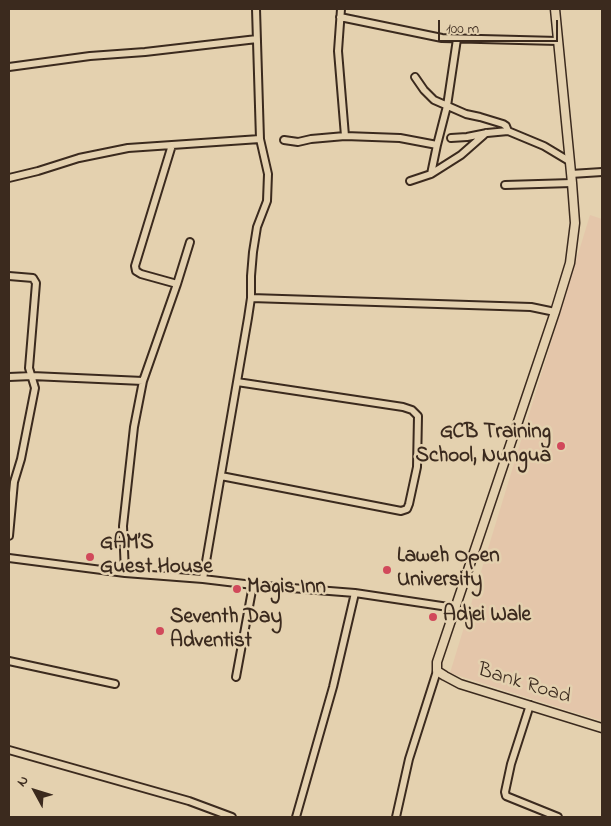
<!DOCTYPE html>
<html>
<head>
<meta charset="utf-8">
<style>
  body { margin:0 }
  #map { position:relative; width:611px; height:826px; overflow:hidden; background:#e4d1af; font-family:"Indie Flower",sans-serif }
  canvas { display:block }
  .frame { position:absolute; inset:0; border:10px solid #3b2a1e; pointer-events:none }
  .north { position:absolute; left:10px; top:766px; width:50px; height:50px; -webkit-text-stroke:4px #e4d1af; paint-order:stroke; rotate:309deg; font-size:14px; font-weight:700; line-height:20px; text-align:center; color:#3b2a1e }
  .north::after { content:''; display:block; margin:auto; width:18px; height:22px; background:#3b2a1e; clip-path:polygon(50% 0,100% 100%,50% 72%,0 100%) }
  .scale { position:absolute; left:438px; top:20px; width:120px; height:22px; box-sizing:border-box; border:2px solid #3b2a1e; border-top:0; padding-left:6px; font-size:15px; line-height:18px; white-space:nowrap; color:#3b2a1e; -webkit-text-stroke:4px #e4d1af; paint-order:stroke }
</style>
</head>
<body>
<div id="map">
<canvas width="611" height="826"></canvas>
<div class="frame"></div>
<div class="north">N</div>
<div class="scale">100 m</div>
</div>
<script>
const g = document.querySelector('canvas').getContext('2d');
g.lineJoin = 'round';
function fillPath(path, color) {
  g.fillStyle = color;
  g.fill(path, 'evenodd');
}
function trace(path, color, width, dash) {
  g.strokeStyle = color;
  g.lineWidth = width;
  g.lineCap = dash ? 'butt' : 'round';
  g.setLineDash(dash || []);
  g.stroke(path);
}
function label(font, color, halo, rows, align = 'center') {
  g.font = font + ' "Indie Flower",sans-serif';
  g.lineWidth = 5;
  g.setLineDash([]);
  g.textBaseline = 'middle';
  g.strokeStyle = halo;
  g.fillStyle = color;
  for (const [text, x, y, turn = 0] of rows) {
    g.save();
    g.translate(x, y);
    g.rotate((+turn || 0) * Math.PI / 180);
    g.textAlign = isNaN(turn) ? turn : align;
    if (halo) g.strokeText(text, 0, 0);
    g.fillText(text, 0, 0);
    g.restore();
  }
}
fillPath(new Path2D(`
  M590 215 602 219V721L450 673Z`), '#e4c6aa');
const minor = new Path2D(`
  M341 9 338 51 345 136
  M340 17 442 38 558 41
  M9 67 90 56 145 52 257 39
  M415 77 424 90 434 100 466 114 480 117 503 124 506 126 508 131
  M451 138 467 137 487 133 508 131 544 146 569 161
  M284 140 298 142 311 139 345 136 400 138 437 145
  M172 145 135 266 136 271 141 274 177 284
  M431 174 461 155 486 133
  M571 174 602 172
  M9 178 38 171 79 158 128 148 260 139
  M410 181 431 174 437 145 447 106 457 39
  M505 185 572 183
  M9 276 33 278 36 283 29 368 35 388 21 459 14 482 9 536
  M251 298 531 307 555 312
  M9 377 32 376 143 381
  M221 476 401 511 407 509 409 504 417 467 418 416 412 410 403 407 237 382
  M9 558 125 573 203 579 253 585 355 593 455 608
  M125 573 123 526 134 427 143 381 177 284 190 242
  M203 579 248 318 251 298V276L253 252 257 227 267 201 268 174 260 139 256 9
  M9 661 115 684
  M236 677 253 585
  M530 705 511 764 505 792 506 796 558 817
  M9 750 189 801 232 817
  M296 817 333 687 355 593
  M396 817 409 759 437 671`);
const tertiary = new Path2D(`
  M555 9 572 183 575 223 570 263 555 312 437 662V671L445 676 460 684 602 728`);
trace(minor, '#3b2a1e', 10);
trace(tertiary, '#3b2a1e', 11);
trace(minor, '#e4d1af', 6);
trace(tertiary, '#e4d1af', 8);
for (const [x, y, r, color] of [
  [561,446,5,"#d1495b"],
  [90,557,5,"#d1495b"],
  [387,570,5,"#d1495b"],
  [237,589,5,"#d1495b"],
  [433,617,5,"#d1495b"],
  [160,631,5,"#d1495b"]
]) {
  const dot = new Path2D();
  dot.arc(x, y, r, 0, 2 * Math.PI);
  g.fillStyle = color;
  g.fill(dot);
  trace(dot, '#e4d1af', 2);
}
label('bold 21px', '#3b2a1e', '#e4d1af', [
  ["GCB Training",551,434,"right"],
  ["School, Nungua",551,458,"right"],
  ["GAM’S",100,545],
  ["Guest House",100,569],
  ["Laweh Open",397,558],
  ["University",397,582],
  ["Magis Inn",247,589],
  ["Adjei Wale",443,617],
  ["Seventh Day",170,619],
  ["Adventist",170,643]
], 'left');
label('21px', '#3b2a1e', '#e4d1af', [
  ["Bank Road",524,685,17]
]);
</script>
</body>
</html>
